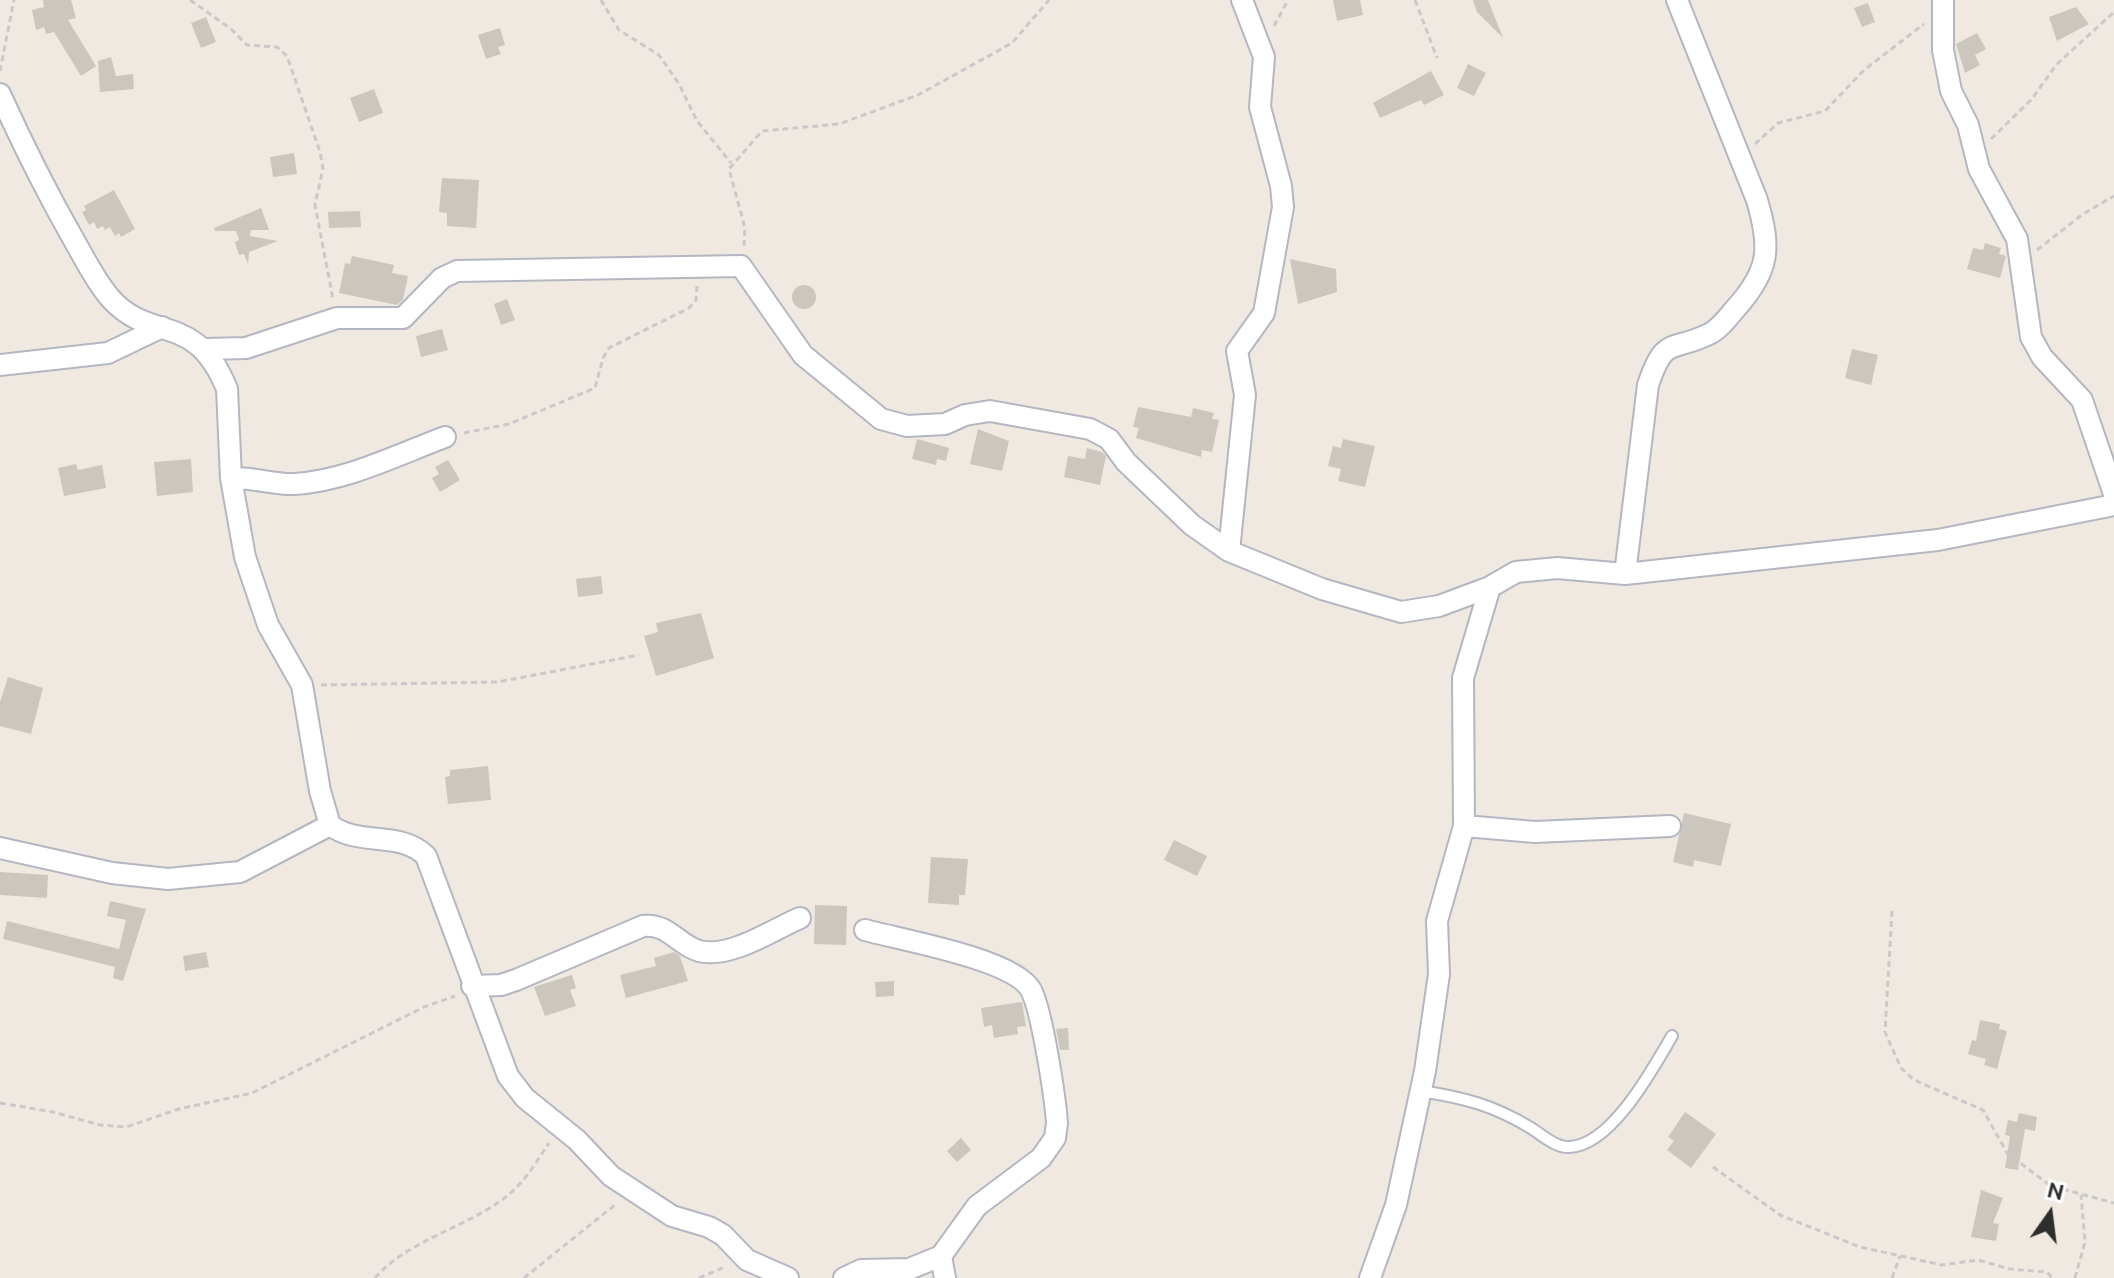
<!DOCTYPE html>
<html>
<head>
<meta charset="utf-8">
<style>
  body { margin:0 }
  #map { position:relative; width:2114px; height:1278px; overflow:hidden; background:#efe9e1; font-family:Ubuntu,sans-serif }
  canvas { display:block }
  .north { position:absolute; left:2010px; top:1174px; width:80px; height:80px; -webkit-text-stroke:6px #fff; paint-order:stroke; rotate:14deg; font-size:22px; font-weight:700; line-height:32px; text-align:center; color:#2e2e2e }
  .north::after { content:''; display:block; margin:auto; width:28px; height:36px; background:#2e2e2e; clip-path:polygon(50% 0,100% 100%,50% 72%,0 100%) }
</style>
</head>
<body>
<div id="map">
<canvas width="2114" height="1278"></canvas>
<div class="north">N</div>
</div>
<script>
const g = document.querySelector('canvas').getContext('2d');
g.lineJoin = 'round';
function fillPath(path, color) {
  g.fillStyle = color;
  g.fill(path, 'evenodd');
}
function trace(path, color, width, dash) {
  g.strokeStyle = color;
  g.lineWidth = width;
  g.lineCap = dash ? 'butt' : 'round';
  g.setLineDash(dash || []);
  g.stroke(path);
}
fillPath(new Path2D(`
  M43 0H71L76 18 68 20 96 66 81 76 54 32 46 34 44 27 36 30 32 10 44 7Z
  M1333 0H1360L1363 15 1337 21Z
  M1473 0H1488L1503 38 1477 12Z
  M1868 3 1875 22 1862 27 1854 8Z
  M2076 7 2089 24 2057 41 2049 17Z
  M206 17 216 42 201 48 191 23Z
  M500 28 505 45 498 47 501 54 486 59 478 35Z
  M1977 33 1986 49 1975 55 1980 65 1965 73 1956 44Z
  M111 57 116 76 133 74 134 89 100 92 98 61Z
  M1468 64 1486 73 1474 96 1457 88Z
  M1431 71 1444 95 1424 105 1421 100 1380 118 1373 103Z
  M374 89 383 113 359 122 350 98Z
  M294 153 297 174 273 177 270 157Z
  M442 178 479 180 476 228 447 226V213L439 212Z
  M114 190 135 229 121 237 119 233 115 236 110 227 105 230 103 226 97 229 94 222 89 225 82 212 86 210 84 206Z
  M261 208 269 230H251L250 236 278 241 249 252 248 264 244 254 239 255 235 242 239 240 236 231H215L214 228Z
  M360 211 361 227 329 228 328 212Z
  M1985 243 2001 248 1999 254 2006 256 2000 278 1967 269 1973 248 1983 250Z
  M352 256 394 265 392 273 408 276 403 300 397 305 339 293 345 263 350 264Z
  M1290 259 1336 269 1337 292 1298 304Z
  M792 297a12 12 0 1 1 24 0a12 12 0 1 1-24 0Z
  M507 299 515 320 501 325 494 304Z
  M442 329 448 350 421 357 416 336Z
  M1852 349 1878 355 1871 385 1845 378Z
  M1138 407 1191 417 1193 408 1214 413 1212 419 1219 420 1212 452 1202 450 1201 457 1136 438 1139 428 1133 427Z
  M978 429 1009 441 1002 471 970 464Z
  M917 439 949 448 946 461 937 459 936 465 912 459Z
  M1343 439 1375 446 1365 487 1338 481 1341 469 1328 466 1333 446 1341 448Z
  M1087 448 1102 452 1106 456 1100 485 1064 477 1068 456 1085 459Z
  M191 459 193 492 157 496 154 462Z
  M448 460 460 480 440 492 432 478 439 474 435 467Z
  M76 464 78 470 102 465 106 488 64 496 58 468Z
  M601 576 603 594 578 597 576 579Z
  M701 613 714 658 656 676 644 636 658 632 656 623Z
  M8 677 43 688 31 734 0 726V702Z
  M488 766 491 800 448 804 445 777 450 776V770Z
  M1684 813 1731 824 1721 866 1694 860 1693 867 1673 862Z
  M1174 840 1207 856 1197 876 1164 860Z
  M931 857 968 859 965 895H959V905L928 903Z
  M0 872 48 875 47 898 0 895Z
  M110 901 146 909 123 981 113 978 115 967 3 939 7 921 119 949 126 920 107 916Z
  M815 905 847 906 846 945 814 944Z
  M206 952 209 967 185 971 183 956Z
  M674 952 680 956 688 981 626 998 620 975 656 966 654 958Z
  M572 975 576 988 570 990 576 1006 545 1016 534 987Z
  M894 981V996L876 997 875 982Z
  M1022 1002 1026 1026 1017 1027 1018 1034 994 1038 992 1025 984 1027 981 1008Z
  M1980 1020 2000 1024 1999 1029 2007 1031 1997 1069 1984 1065 1986 1059 1968 1054 1972 1040 1976 1041Z
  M1068 1028 1069 1050H1060L1056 1029Z
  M1685 1112 1716 1134 1691 1168 1667 1150 1674 1141 1668 1137Z
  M2019 1113 2037 1117 2035 1131 2025 1129 2018 1170 2005 1168 2010 1136 2005 1135 2008 1120 2017 1122Z
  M961 1138 971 1150 957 1162 947 1151Z
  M1981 1190 2003 1198 1993 1223 1999 1224 1996 1241 1971 1237Z`), '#cbc7bf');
const service = new Path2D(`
  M1421 1091C1465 1098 1493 1105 1531 1128 1542 1135 1556 1148 1570 1147 1612 1145 1653 1068 1672 1036`);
const minor = new Path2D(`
  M1943 0V50L1951 91 1968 125 1979 169 2017 239 2031 337 2042 357 2082 400 2114 494
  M0 94C23 145 47 193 75 242 86 261 96 282 111 299 152 344 195 310 227 389L231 478 245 557 268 625 302 685 320 791 330 825C359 847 400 830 426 856L508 1076 525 1098 577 1140 611 1176 672 1216 709 1227 723 1235 747 1260 788 1278
  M206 349 246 348 337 318H403L442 278 457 271 741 266 803 355 881 419 907 426 945 424 965 415 990 411 1090 429 1109 439 1126 462 1192 525 1229 551 1322 589 1401 612 1439 606 1490 587
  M0 365 108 353 162 327
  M231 478C253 477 274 485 294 484 346 481 397 455 445 437
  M1229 551 1245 395 1237 351 1264 313 1283 207 1281 186 1260 107 1264 57 1242 0
  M1625 574 1648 385C1665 335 1670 353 1709 334 1720 329 1728 317 1736 308 1770 270 1771 248 1757 200L1677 0
  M1464 826 1535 832 1670 826
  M0 848 112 873 168 879 240 872 330 825
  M472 986 501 985 516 980 643 926C668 923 678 945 699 951 730 959 772 930 800 918
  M941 1256 945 1278
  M844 1278 861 1270 909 1269 941 1256 977 1206 1041 1158 1055 1138 1057 1123C1055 1096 1042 1011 1031 990 1014 959 901 940 865 930
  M1370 1278 1396 1205 1425 1071 1439 974 1437 921 1464 826 1463 678 1490 587 1516 572 1557 568 1625 574 1938 540 2114 505`);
trace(service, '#b4b7c1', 14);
trace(minor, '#b4b7c1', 24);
trace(new Path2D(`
  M190 0 231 29 247 45 277 47 287 56 320 152 323 168 315 205 333 299
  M601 0 619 30 659 55 679 84 697 121 731 163
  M1415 0 1437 58
  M1274 26 1288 0
  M0 71 14 0
  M1991 139 2032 99 2056 65 2114 12
  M1755 144 1778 123 1825 111 1864 70 1924 24
  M744 246 745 228 729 169 762 131 839 124 918 95 1012 43 1049 0
  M2037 250 2083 214 2114 196
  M464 433 509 424 595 388 603 358 609 348 689 308 696 300 697 286
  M321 685 498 682 639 655
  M1892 911 1885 1032 1901 1068 1914 1080 1983 1110 2007 1153 2051 1186 2114 1203
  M0 1103 53 1112 100 1125 126 1127 179 1109 252 1093 424 1007 455 996
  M1713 1167 1780 1215 1860 1247 1942 1265 1978 1260 2010 1269 2047 1272 2052 1278
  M375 1278C409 1239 467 1228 507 1196 524 1183 537 1161 549 1143
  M524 1278 616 1204
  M699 1278 725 1267
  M1892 1278 1900 1256
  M2075 1278 2085 1242 2081 1195`), '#c9c9c9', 3, [6, 4]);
trace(service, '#fff', 10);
trace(minor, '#fff', 20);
</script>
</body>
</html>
